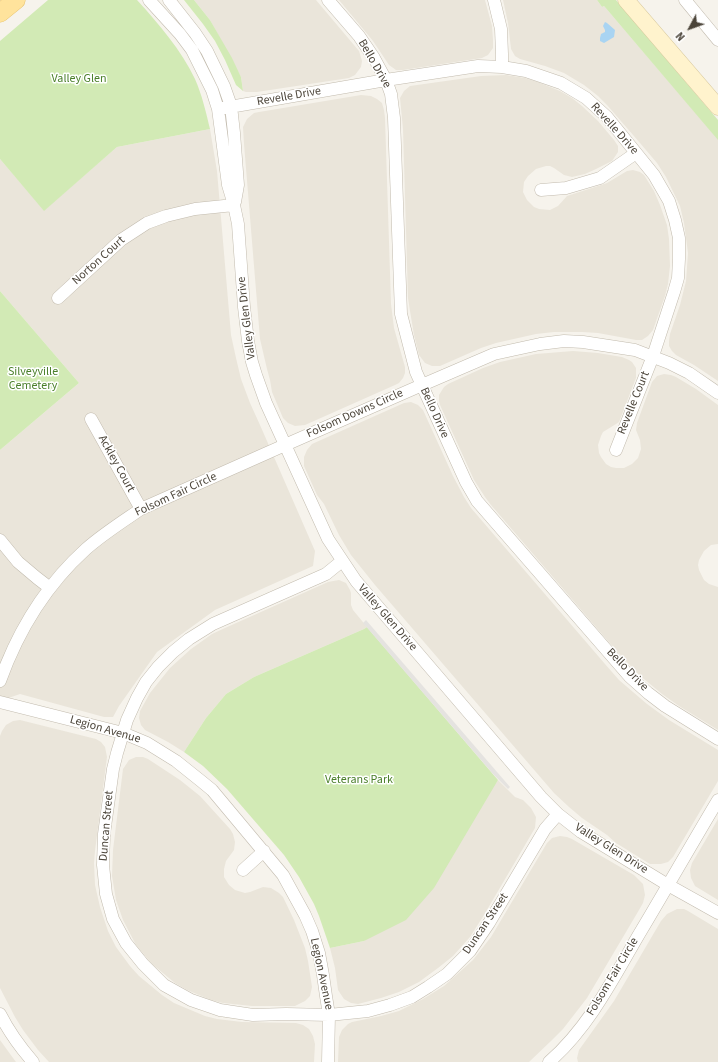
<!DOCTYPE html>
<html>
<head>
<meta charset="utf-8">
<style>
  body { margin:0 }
  #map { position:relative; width:718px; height:1062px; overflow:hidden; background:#f6f3ec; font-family:"Source Sans 3",sans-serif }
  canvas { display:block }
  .north { position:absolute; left:670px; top:8px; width:40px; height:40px; -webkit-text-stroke:3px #fff; paint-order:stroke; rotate:229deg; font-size:11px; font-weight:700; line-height:16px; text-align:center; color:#4b4439 }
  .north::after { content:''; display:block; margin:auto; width:14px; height:18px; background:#4b4439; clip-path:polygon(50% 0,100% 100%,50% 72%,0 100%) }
</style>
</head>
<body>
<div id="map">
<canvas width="718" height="1062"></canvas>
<div class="north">N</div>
</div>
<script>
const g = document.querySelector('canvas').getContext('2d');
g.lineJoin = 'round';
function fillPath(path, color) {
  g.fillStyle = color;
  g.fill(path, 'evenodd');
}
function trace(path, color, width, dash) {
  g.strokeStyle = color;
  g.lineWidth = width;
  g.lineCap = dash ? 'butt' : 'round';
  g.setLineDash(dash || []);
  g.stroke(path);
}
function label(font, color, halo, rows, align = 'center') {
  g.font = font + ' "Source Sans 3",sans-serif';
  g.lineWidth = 3;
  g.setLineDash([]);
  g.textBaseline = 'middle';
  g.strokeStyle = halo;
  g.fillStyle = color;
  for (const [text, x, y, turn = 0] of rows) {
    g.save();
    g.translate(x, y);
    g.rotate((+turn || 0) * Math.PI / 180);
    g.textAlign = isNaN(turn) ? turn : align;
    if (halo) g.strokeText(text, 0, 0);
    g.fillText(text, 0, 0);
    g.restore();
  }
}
fillPath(new Path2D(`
  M194 0H316L359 51 362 61 361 67 355 75 349 78 257 92H246L243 91 241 77 210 20Z
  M339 0H485L492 26 493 40V48L488 55 482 58 403 70H396L389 65 373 41Z
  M503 0H597L602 7 604 6 718 139V381L694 365 676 355 672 351 669 346V341L670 334 680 305 686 281 688 253 684 223 680 206 666 177 657 163 640 143 607 105 598 96 584 85 564 73 545 66 520 59 515 56 511 49 508 23Z
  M506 75 525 78 538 82 560 91 572 98 582 106 598 121 614 140 618 146V152L612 161 596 169 585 174 572 177 564 175 554 168 550 166H546L536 169 528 176 524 182 523 192 527 200 534 207 539 209 550 210 558 206 567 196 570 195 598 186 607 183 627 171 633 170 640 172 644 175 654 191 660 205 667 225 669 239 670 266 668 284 665 296 653 330 648 336 642 340H636L598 333 582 332H554L536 334 496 343 481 348 440 366H432L425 363 419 355 414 335 410 311 408 298 403 129 400 98 404 91 410 86 481 76Z
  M361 95 371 96 377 99 382 103 384 110 385 118 391 304 394 328 405 367V373L403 378 399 383 395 385 305 425 295 426 288 423 283 418 272 392 270 380 267 369 260 339 244 144 243 127 247 119 254 113 259 112Z
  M210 129 217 171 231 335 236 358 241 379 250 403 260 425 315 551 313 566 215 610 157 652 119 706 113 717H104L20 694 0 701V450L79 383 0 291V159L44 210 117 147Z
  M573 351 598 353 622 357 629 360 632 362 636 368V378L621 417 619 422 616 424 603 432 601 436 598 445 599 453 601 457 606 464 611 467 616 468H624L632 464 638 458 641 449 640 440 636 430 637 423 652 382 657 376 664 374 671 375 676 377 696 389 718 405V544L711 545 704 551 699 560 698 565 699 570 704 580 709 584 718 587V730L679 706 662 694 638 674 607 640 491 505 485 497 474 480 440 405 439 401V395L444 387 448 384 483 368 500 362 536 354Z
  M411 402 418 405 423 410 453 476 464 497 471 508 605 664 619 680 647 704 669 720 718 750V781L676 852 673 857 668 862 661 864H650L616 843 607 835 582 818 569 807 554 793 375 585 351 555 339 535 324 504 317 495 304 466V457L307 450 312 444 404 403Z
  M339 580 346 583 350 590 351 593V605L353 610 367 627 364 629 254 677 226 694 206 718 184 752 168 742 145 730 141 725 139 718 140 711 150 693 170 668 191 649 212 634 225 628 328 582Z
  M20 720 96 739 101 742 105 747 107 757 95 851 94 863 95 885 100 907 108 931 116 947 130 966 139 976 162 995 174 1003 205 1016 217 1019 242 1022 296 1023 303 1025 309 1029 313 1036 315 1044 314 1062H49L38 1050 23 1030 15 1017 0 988V736L2 731 6 725 13 721Z
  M136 757H143L148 759 180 780 200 796 230 829 233 834 235 842 234 850 226 861 224 869V877L229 885 235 890 245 893 250 892 263 887 271 888 279 893 283 897 294 920 305 948 308 961 312 987 310 996 305 1001 295 1006H252L223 1003 211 1000 187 990 175 983 152 964 136 945 123 920 116 900 112 876 113 850 123 769 129 760Z
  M498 780 515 797 523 800 531 808 536 817 535 828 484 915 470 937 453 956 438 968 419 982 399 992 381 998 358 1004 351 1003 344 999 338 990 335 968 330 948 364 941Z
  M718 819V900L695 886 691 878 690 870 692 863Z
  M560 836 567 837 572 839 634 875 643 884 645 895 643 903 639 910 587 998 563 1029 551 1041 529 1062H338L339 1037 342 1030 348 1024 352 1022 381 1016 399 1011 423 999 444 986 473 960 491 937 547 843 552 838Z
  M677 909H684L688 911 718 929V1062H578L577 1058 579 1050 614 1001 661 921 667 914Z
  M0 1040 13 1058 16 1062H0Z`), '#eae5da');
fillPath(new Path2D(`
  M48 0H137C159 24 181 50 195 79 202 95 206 112 210 129L117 147 44 211 0 159V41Z
  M184 0H194L210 20 232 58 241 77 243 91 236 85 225 60 215 41 203 24Z
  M597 0H616L718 120V140L604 6 602 7Z
  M0 291 79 383 0 450Z
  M367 627 498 780 434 888 406 920 364 941 330 948 319 916 314 904 299 877 284 855 227 789 203 766 184 752 206 718 226 694 254 677 364 629Z`), '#d2eab5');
fillPath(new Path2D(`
  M366 620 510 787 508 789 493 774 363 623Z`), '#e5e3e0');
fillPath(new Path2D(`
  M605 22 607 23 615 30 614 37 604 43 600 41V38L601 34 605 32V30L603 26Z`), '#a9d4f2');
const street = new Path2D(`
  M149 0 180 34 192 50 212 90 218 109 228 185 234 205 238 224 244 307 248 341 252 362 256 375 266 403 328 539 356 581 541 797 558 814 581 832 668 885 718 913
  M169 0 195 33 207 51 224 86 231 106 234 133 238 185 235 202
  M328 0 359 36 374 58 386 80 391 94 394 118 401 314 416 372 466 482 477 501 630 677 648 693 665 706 718 739
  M494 0 501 29 502 54V67
  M685 0 718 40
  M218 109 386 80 478 66 502 67 526 71 561 83 586 98 607 117 654 175 669 201 675 220 679 238V259L678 278 674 292 653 356 616 450
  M541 190 566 188 600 178 636 153
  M58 298 121 240 147 223 166 216 195 209 234 205
  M91 419 141 509
  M0 540 18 562 37 578 50 588
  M342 561 326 574 213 624 189 639 173 652 158 667 146 682 137 698 127 720 117 753 113 769 104 834 103 865 106 894 113 919 126 943 143 964 164 985 191 1000 220 1010 253 1015 286 1014 329 1015 368 1011 390 1005 412 997 428 987 447 974 470 951 489 923 545 829 558 814
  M0 681C18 631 46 585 86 549 103 534 122 522 141 509L285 445 422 385 494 354 540 344 564 341 583 342 635 350 669 363 689 373 718 393
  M0 702 123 733 147 743 176 761 201 781 212 790 283 875 305 915 312 931 319 953 323 975 326 996 329 1015 328 1062
  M243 870 264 851
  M0 1014C9 1032 20 1047 33 1062
  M549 1062C588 1028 612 981 638 936 665 891 691 845 718 800`);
const secondary = new Path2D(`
  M626 0 718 107`);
const primary = new Path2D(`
  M0 13 16 0`);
trace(street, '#c2bbae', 13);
trace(secondary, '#d6c79b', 17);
trace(primary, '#e6c16a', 19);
trace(street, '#fff', 12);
trace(secondary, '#fff3cd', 16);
trace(primary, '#ffe39c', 18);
label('12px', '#4b4439', '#fff', [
  ["Bello Drive",374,64,60],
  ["Revelle Drive",289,97,-10],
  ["Revelle Drive",614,129,48],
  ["Norton Court",99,261,-42],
  ["Valley Glen Drive",247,318,-97],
  ["Revelle Court",634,403,-68],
  ["Bello Drive",434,413,66],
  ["Folsom Downs Circle",355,414,-24],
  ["Ackley Court",116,464,61],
  ["Folsom Fair Circle",176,495,-25],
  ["Valley Glen Drive",387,618,49],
  ["Bello Drive",627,670,46],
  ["Legion Avenue",105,730,16],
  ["Duncan Street",107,826,-85],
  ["Valley Glen Drive",611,849,32],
  ["Duncan Street",486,924,-56],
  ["Legion Avenue",321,974,78],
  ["Folsom Fair Circle",613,977,-59]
]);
label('12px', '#4a7f2a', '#fff', [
  ["Valley Glen",79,79],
  ["Silveyville",33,372],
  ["Cemetery",33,386],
  ["Veterans Park",359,780]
]);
</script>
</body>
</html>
